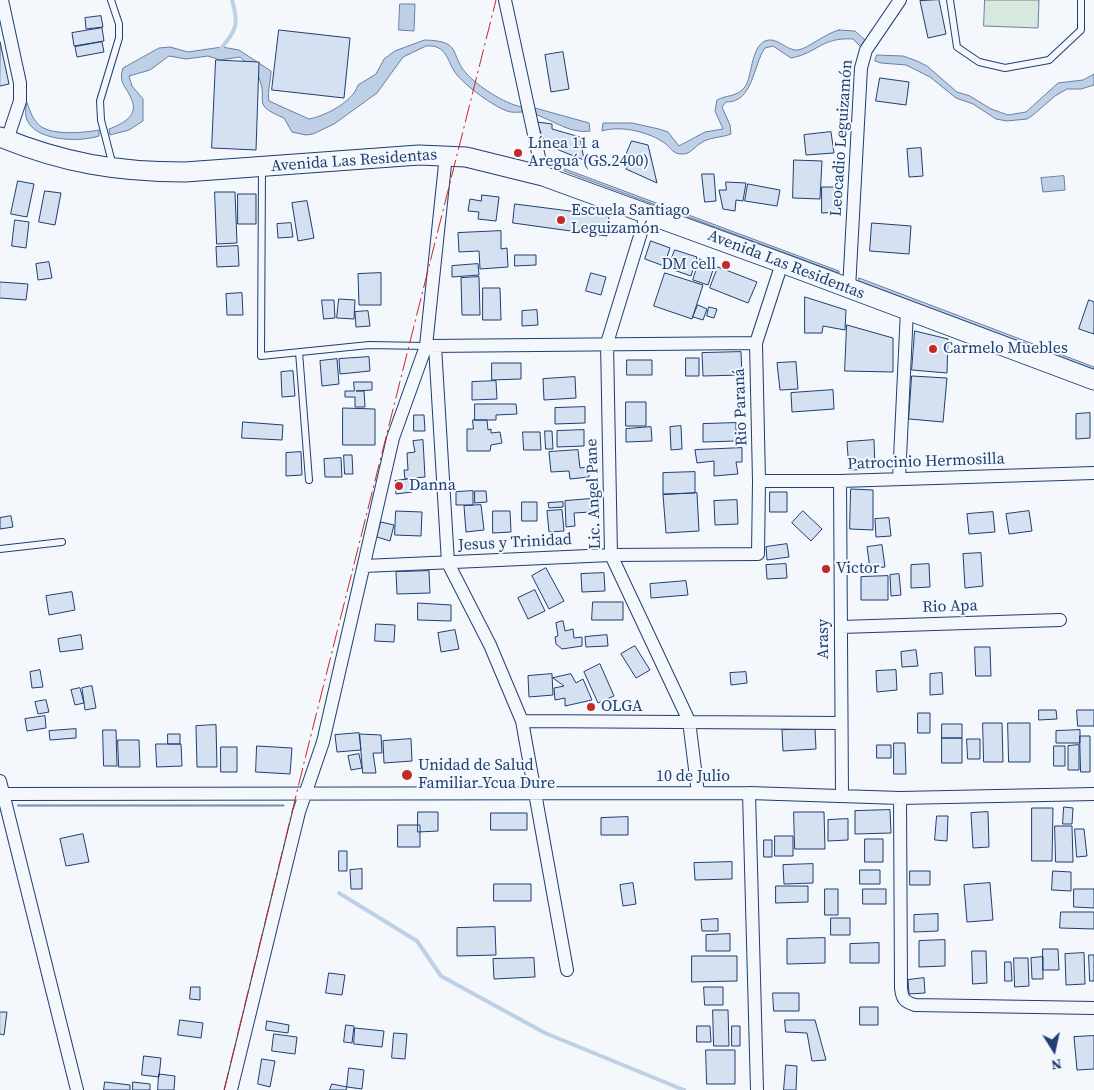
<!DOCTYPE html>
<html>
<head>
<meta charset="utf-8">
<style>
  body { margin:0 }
  #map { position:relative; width:1094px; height:1090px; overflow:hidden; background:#f4f7fb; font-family:"Source Serif 4",serif }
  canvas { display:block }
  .north { position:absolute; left:1029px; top:1025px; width:50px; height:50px; -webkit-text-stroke:4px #f4f7fb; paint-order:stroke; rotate:170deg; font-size:14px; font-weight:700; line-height:20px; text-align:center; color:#1d3f73 }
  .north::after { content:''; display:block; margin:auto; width:18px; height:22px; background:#1d3f73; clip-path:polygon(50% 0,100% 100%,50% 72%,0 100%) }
</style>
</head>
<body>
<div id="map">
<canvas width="1094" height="1090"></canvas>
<div class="north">N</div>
</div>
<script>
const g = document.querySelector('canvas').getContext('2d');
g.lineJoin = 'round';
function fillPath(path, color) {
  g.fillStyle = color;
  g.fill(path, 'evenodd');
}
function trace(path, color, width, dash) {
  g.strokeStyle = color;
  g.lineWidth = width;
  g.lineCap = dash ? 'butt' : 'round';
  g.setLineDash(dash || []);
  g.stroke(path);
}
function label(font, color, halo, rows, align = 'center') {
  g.font = font + ' "Source Serif 4",serif';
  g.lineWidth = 4;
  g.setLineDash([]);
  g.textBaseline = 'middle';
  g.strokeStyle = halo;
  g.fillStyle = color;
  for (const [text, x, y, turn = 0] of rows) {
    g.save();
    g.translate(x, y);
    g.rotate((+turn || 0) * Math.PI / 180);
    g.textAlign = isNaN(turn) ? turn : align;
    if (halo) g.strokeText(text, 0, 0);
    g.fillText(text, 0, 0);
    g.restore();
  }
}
const green = new Path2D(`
  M985 0H1039L1038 28 984 26Z`);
fillPath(green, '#d7e8df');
trace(green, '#687fa3', 1);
const water = new Path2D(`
  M400 4H415L414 31 399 30Z
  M839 30 855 31 865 40 861 47 853 39C821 37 818 53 791 58L773 46 765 48C753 65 753 103 726 102L722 107 730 125 731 134C721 138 709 137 701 143 694 147 690 155 681 154 673 154 671 148 666 144 650 132 621 125 602 131L603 123H632L659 129 668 132 679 146 705 132 723 129 715 111 717 100C726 95 737 97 745 87 752 77 751 47 765 41 777 36 786 51 798 50 807 49 826 33 839 30Z
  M425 40C463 41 449 54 466 73 477 86 505 104 522 107V112C517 112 512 113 507 111 493 106 467 87 457 75 447 63 448 44 426 46L403 57 377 93 334 124 313 134 306 135 292 132 284 118C250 104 269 102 259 78 255 71 246 63 240 57L220 60 208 56 186 59 169 56 150 70 129 76 132 86 143 99V121L129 130 110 135 109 129C122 124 140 116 131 98 126 86 118 83 123 68L159 48 170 47 188 52 222 47 239 50 271 71C271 81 267 91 269 101L309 119C325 116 353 102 358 85L376 74 384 59 395 51Z
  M877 55 903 56 917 61 927 66 957 92 970 96 991 109 1008 115 1026 112 1058 83 1083 80 1094 74V85L1081 89H1067L1055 96 1033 115 1027 119 1007 121 996 119 973 104 956 98 930 77 906 65 881 63 875 61Z
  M27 103C30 110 32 118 38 124 49 136 83 133 99 130V136C75 144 15 140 27 103Z
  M535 108 589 123 590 131C571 134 554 121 537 115Z
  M565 169 839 271V273L564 171Z
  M1064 176 1065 190 1043 192 1041 178Z
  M859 278 1094 367V370L859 281Z
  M18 805H284V806H18Z`);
fillPath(water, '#bed0e5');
trace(water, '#687fa3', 1);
trace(new Path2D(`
  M219 51C235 31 240 27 232 0
  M339 893 417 941 441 976 545 1033 684 1090`), '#bed0e5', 4);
const building = new Path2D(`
  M939 0 946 34 928 38 920 1Z
  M101 16 103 27 86 29 85 18Z
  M102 28 104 41 74 46 72 33Z
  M279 30 350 38 344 98 272 90Z
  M0 42 9 84 0 86Z
  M102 42 104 52 77 57 75 47Z
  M563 52 569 89 551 92 545 55Z
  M216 60 259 62 256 150 212 148Z
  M880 78 909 82 906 105 876 101Z
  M537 122 552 124V129L580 137 584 160 546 145Z
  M831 132 834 153 806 155 804 135Z
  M632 141 648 145 657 183 626 169 630 158 626 155Z
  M921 148 923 176 909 177 907 149Z
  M794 160 822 161 820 199 793 198Z
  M702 174H714L716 201 705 202Z
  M18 181 34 184 27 217 11 214Z
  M726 182 746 183 743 201 736 200 735 211 723 209 719 190H726Z
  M748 184 780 190 777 206 745 201Z
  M822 187H841V212L822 213Z
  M45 191 61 193 55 225 39 222Z
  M215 192H235L237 243 217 244Z
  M238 194H256V224H238Z
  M482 195 499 197 496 221 478 219 479 212 468 211 470 199 481 201Z
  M307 201 314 238 298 241 292 203Z
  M515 204 609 216 607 236 513 223Z
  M15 220 29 222 26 248 12 246Z
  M291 223 293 237 278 238 277 224Z
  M872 223 911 226 909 254 870 251Z
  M501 231V249L507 248 508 267 480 269 479 251 459 252 458 233Z
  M651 241 670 248 664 266 645 259Z
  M238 246 239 266 217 267 216 247Z
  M675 250 697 257 691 276 668 268Z
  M515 255H536V265L515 266Z
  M700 259 715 264 708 285 693 280Z
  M49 262 52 278 38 280 36 264Z
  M478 264 479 275 452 277V266Z
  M718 267 757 282 748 303 710 288Z
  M381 273V305H359L358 274Z
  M591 273 606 277 601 295 586 291Z
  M665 273 703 285 692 319 654 306Z
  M479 277 480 315H462L461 278Z
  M0 282 28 284 26 300 0 298Z
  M483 288H500L501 320H483Z
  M242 293 243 315H227L226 294Z
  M805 297 846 310 845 330 823 326 822 333H805Z
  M339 299 355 300 354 319 337 318Z
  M322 300H334L335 318 324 319Z
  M1089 300 1094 302V334L1079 329Z
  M698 305 707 309 703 320 693 317Z
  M709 307 717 309 714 318 707 316Z
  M537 310 538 325 522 326V311Z
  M368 311 370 326 356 327 355 312Z
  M847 325 893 338V372L845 371Z
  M915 331 948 339 947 373 912 370Z
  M741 352 742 375 703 376 702 353Z
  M369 357 370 371 340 374 339 359Z
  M686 358H699V376H686Z
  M337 359 339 384 322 386 320 361Z
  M627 360H652V375H627Z
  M796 362 798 389 780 390 777 363Z
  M492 363H521V379L492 380Z
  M293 371 295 396 282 397 281 372Z
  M912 376 947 378 943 422 909 419Z
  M575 377 576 398 544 400 543 379Z
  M496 381 497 399 472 400V382Z
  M354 382H372V390L356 391H364L365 407H355V397H345V391H354Z
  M833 390 834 409 792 412 791 393Z
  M626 402H646V426H626Z
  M475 404H516L517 414 496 415V420H475Z
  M585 407V423L555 424V408Z
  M343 408 375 409V445H343Z
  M1090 413V438L1076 439V414Z
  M414 415H424L425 431H414Z
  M473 420H487L488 430 491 429V433L500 432 502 443 491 445 490 451H467V429H473Z
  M243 422 283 425 282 440 242 438Z
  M736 423V441L703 442V424Z
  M681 426 682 449 671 450 670 427Z
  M651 427 652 441 626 442V429Z
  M584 430V446L557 447V431Z
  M545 431H552L553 449H546Z
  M523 432H540L541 450H524Z
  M423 440 425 477 405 479 404 470H408L407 453 415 452 413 441Z
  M874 440 875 469 849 470 847 442Z
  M742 448V462H736L738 474 714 476V461L697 463 695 450Z
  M578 450 580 468 588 467 589 477 570 479 569 471 551 472 549 452Z
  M301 452 302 475 286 476V453Z
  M344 455H352L353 474H345Z
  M341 458 342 477H325L324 459Z
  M695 472V493L663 494V473Z
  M410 479 412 492 396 494 395 481Z
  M851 489 873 490V530L850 529Z
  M473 491V505H456V492Z
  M475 491H486L487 502 475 503Z
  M770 492H787V512H770Z
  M697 493 699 531 666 533 663 495Z
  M590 499 591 512 574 513 575 526 566 527 565 501Z
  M737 500 738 524 715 525 714 501Z
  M522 502H537V521H522Z
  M563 502V507L549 508 548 503Z
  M481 505 484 530 466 532 464 506Z
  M562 510 564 531 549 532 547 511Z
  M396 511 422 512 421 536 395 535Z
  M493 511H510L511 532 493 533Z
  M803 511 822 529 811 541 792 523Z
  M1029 511 1032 531 1009 534 1006 514Z
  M993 512 995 532 969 534 967 514Z
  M11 516 13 527 0 529V518Z
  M889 518 891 536 876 537 875 519Z
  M381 522 394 525 390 541 377 537Z
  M787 544 789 557 767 560 766 547Z
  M882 545 885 567 870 568 867 547Z
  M981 553 983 586 965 588 963 554Z
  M786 564 787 578 767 579 766 565Z
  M929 564 930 587 911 588V565Z
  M546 568 564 601 549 609 532 576Z
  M429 571 430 593 397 594 396 572Z
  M604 573 605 591 582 592 581 574Z
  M899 574 901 595 891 596 890 575Z
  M888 576V600H861V577Z
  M686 581 688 595 651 598 650 584Z
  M535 590 545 611 528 619 518 598Z
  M72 592 75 610 49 615 46 596Z
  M593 602H623V620H592Z
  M418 603 451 605V621L418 620Z
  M563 621 565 631 573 629 574 638 582 637V646L562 649 556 644 555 637 558 636 556 623Z
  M376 624 395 625 394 642 375 641Z
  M455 630 459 649 441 652 438 633Z
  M81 635 83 649 60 652 58 639Z
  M607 635 608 646 586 647 585 637Z
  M635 646 650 670 636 678 621 654Z
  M975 647H990L991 676H976Z
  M916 650 918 666 902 667 901 652Z
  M600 664 614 696 598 703 584 672Z
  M40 670 43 687 32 688 30 672Z
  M896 670 897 690 877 692 876 671Z
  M746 672 747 683 731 685 730 673Z
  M942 673 943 694 930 695V674Z
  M552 674 553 695 529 697 528 676Z
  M571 674 576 683 583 679 592 700 565 706V698L555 700 554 688 564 686 553 678Z
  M92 686 96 708 85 710 82 688Z
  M80 688 84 703 75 705 71 690Z
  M46 700 49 712 38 714 35 702Z
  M1039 710H1056L1057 719 1039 720Z
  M1077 710H1094V726H1078Z
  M918 713H930V733H918Z
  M45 716 46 728 27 731 25 719Z
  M983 723H1002L1003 762H984Z
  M1008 723H1030V762H1009Z
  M942 724H962V738H942Z
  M216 725 217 767H197L196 726Z
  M76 729V738L50 740 49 731Z
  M815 729 816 749 783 751 782 730Z
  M103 730H116L117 766H104Z
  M1080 730V743H1056V731Z
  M359 733 361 750 337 752 335 735Z
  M168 734H180V744H168Z
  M360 734 381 735 382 753H373L376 773H363Z
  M1080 736H1090V772H1081Z
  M942 738H962V763H942Z
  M411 739 412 761 384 763 383 741Z
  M967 739H980V759H968Z
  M118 740H139L140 767H119Z
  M894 743H905L906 774H894Z
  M156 744H181L182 766 157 767Z
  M877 745H891V758H877Z
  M1079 745V770H1068V746Z
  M257 746 292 748 290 774 256 772Z
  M1054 746H1065V766H1054Z
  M221 747H237V772H221Z
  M359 754 362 768 351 770 348 756Z
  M1064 807 1073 808 1072 824H1063Z
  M1032 808H1053L1052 861H1032Z
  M890 810 891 833 855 834V811Z
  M418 812H438V831L418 832Z
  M794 812H824L825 849H795Z
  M988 812 989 847 973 848 971 813Z
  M491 813H527V830H491Z
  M937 816H948L947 841 935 840Z
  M628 817V835H601V818Z
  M848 819V840L828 841V820Z
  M398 825H420V847H398Z
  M1055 826H1072L1073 862H1056Z
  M1075 829H1084L1087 856 1077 857Z
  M83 834 89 862 66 866 60 839Z
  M775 836H793V856H775Z
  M865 839H883V862H865Z
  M764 840H772V857H764Z
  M339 851H347V871H339Z
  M732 862V879L695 880 694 863Z
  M813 864V883L784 884 783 865Z
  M362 869V889H351L350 870Z
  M860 870H880V884H860Z
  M910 871H930V885H910Z
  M1053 871 1071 872V891L1052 890Z
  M633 883 636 904 623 906 620 885Z
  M990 883 993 920 967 922 964 885Z
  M494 884H531V901H494Z
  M776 886H808V902L776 903Z
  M825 889H838V915H825Z
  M863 889H886V904H863Z
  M1074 889H1094V908L1074 907Z
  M1061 912H1094V929L1060 928Z
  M938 914V931L914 932V915Z
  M831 918H850V935H831Z
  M718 919V931H702L701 920Z
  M495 927 496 955 457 956V928Z
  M730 934V951H706V935Z
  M825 938V963L787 964V939Z
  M945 940V966L919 967V941Z
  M879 943V963H850V944Z
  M1043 949H1058L1059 970H1043Z
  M972 951H986L987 983 973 984Z
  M1084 953 1085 984 1066 985 1065 954Z
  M1089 955H1094V981H1090Z
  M692 956H737V981L692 982Z
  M1043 957V979H1032L1031 958Z
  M534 958 535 977 494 979 493 959Z
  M1014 958H1028L1029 986 1015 987Z
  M1005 962H1011L1012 981H1005Z
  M329 973 345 975 342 995 326 993Z
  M924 978 925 993 909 994 908 980Z
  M191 987H200V1000L190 999Z
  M704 987H723V1005H705Z
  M773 993H799V1011H774Z
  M860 1007H878V1025H860Z
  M713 1010H728L729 1046H714Z
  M0 1012H7L4 1035 0 1034Z
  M180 1020 203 1023 201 1038 178 1035Z
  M785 1020H815L826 1060 812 1061 807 1033 786 1032Z
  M267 1021 289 1025 288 1033 266 1030Z
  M346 1025 354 1026 352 1043 344 1042Z
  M697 1026H710L711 1042H697Z
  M732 1026H740V1046H732Z
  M355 1028 384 1031 382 1047 354 1044Z
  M394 1033 407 1034 405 1059 392 1058Z
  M274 1034 297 1037 295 1054 272 1051Z
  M1094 1036V1069L1077 1070 1074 1037Z
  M706 1050H735V1084H707Z
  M144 1056 161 1058 159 1077 142 1075Z
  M262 1059 275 1061 270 1087 258 1084Z
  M786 1065 797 1066 796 1090H784Z
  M349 1068 364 1070 362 1089 347 1087Z
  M159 1074 175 1076 174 1090H158Z
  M105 1082 130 1085V1090H104Z
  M133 1082 150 1084V1090H133Z
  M332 1084 347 1087 346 1090H330Z`);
fillPath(building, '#d5e0f0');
trace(building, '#1d3f73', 1);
const lane = new Path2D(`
  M111 0 119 24V38L100 101 101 120 113 166
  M950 0 957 47 979 62 1005 68 1049 60 1081 30V0
  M262 168 261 356 369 345 426 346
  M299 352 309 480
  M0 549 62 542`);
const street = new Path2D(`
  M2 0 20 83V101L7 140
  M505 0 543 176
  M647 213 607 343 611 555 689 721 698 793
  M849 289 861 68 866 50 900 0
  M428 346 756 343
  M435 346 448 563 490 645 522 721 567 970
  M899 479 907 310
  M759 481H840L1094 473
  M840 481 842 796
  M364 566 611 555 758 554 759 481 756 343 782 263
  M841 627 1060 620
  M522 721 841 723
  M0 781 77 1090
  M749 793 757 1090
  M0 794 749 793 900 798 1094 794
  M900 798 901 988C902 998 904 1002 915 1005L1094 1008
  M231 1090 299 812 323 742 393 438 426 346 446 155`);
const primary = new Path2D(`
  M0 137C63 163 117 172 185 172L419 155 466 157 543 176 782 263 1094 380`);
trace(lane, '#1d3f73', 8);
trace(street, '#1d3f73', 14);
trace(primary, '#1d3f73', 21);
trace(lane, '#f4f7fb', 6);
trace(street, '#f4f7fb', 12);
trace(primary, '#f4f7fb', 19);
trace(new Path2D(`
  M224 1090 304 763 496 0`), '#c62828', 1, [18, 4, 2.5, 4]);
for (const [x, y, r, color] of [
  [518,153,5,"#c62828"],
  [561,220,5,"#c62828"],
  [726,265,5,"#c62828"],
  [933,349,5,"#c62828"],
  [399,486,5,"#c62828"],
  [826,569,5,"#c62828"],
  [591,707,5,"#c62828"],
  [407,775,6,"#c62828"]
]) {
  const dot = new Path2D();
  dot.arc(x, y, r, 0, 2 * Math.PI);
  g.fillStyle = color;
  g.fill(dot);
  trace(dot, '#f4f7fb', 2);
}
label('16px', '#1d3f73', '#f4f7fb', [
  ["Leocadio Leguizamón",842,138,-86],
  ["Avenida Las Residentas",354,161,-4],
  ["Avenida Las Residentas",786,265,21],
  ["Rio Paraná",741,407,-92],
  ["Patrocinio Hermosilla",926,462,-2],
  ["Lic. Angel Pane",594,494,-92],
  ["Jesus y Trinidad",515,543,-3],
  ["Rio Apa",950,607,-2],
  ["Arasy",824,639,-90],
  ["10 de Julio",693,777]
]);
label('16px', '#1d3f73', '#f4f7fb', [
  ["Línea 11 a",528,144],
  ["Areguá (GS.2400)",528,162],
  ["Escuela Santiago",571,211],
  ["Leguizamón",571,229],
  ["DM cell",716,265,"right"],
  ["Carmelo Muebles",943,349],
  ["Danna",409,486],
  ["Victor",836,569],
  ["OLGA",601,707],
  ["Unidad de Salud",418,766],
  ["Familiar Ycua Dure",418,784]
], 'left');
</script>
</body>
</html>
